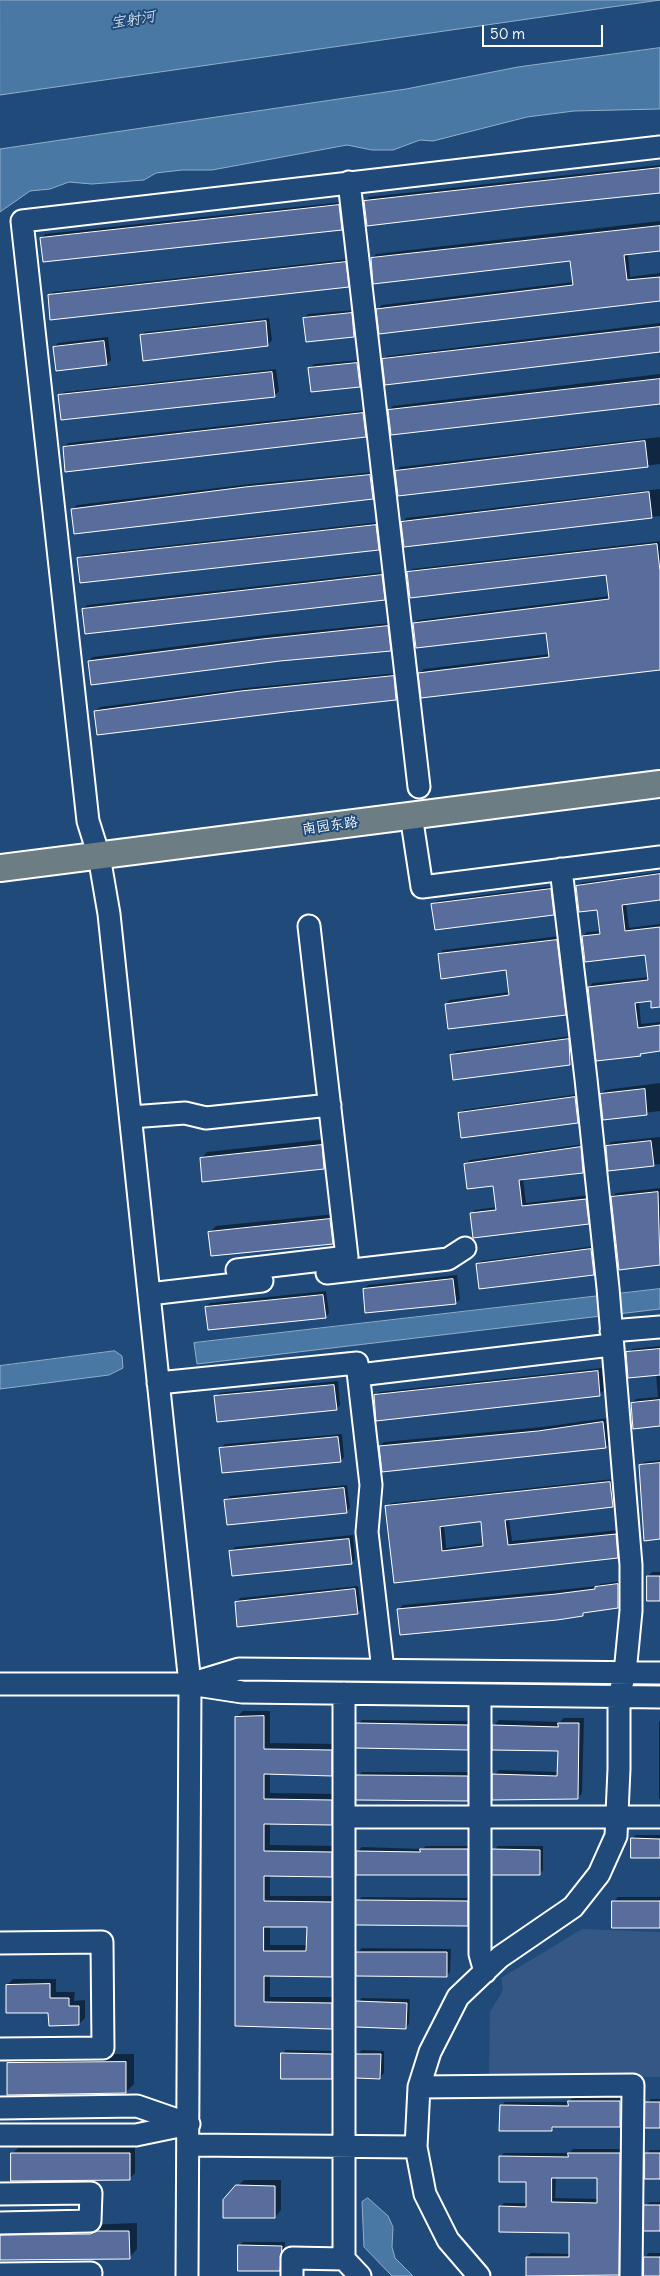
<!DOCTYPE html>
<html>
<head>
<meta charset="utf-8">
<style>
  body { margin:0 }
  #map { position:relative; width:660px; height:2276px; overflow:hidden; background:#1f4a7a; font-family:Delius,sans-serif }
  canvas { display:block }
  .scale { position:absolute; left:482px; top:25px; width:121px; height:22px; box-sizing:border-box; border:2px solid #fff; border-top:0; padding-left:6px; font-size:15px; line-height:18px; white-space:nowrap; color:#fff; -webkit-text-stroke:4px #1f4a7a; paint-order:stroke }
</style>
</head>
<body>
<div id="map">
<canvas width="660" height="2276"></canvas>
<div class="scale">50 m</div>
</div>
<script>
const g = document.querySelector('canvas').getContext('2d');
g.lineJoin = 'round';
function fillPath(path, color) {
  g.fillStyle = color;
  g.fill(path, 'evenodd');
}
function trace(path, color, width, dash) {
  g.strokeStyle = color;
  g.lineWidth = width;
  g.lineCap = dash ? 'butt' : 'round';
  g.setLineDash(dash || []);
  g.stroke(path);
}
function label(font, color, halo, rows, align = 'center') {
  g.font = font + ' Delius,"LXGW WenKai TC",sans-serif';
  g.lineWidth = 4;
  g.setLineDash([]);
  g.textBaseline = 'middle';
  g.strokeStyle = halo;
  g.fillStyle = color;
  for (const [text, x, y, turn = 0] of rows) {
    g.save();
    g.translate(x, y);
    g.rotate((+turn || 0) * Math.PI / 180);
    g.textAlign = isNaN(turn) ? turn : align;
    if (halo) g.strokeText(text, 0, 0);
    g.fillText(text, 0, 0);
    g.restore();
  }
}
fillPath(new Path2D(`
  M582 1929 660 1932V2077L489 2076 490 2012 503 1990 501 1978Z`), '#345786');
const water = new Path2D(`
  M0 0H660L0 95Z
  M660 48V109L574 111 527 117 433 141 420 140 393 150H372L347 145 212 170H182L156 173 144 180 92 184 69 182 50 189 30 191 0 212V149L406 89 518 67Z
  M660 1289V1309L197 1364 194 1343Z
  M115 1351 122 1356 123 1368 109 1375 0 1389V1366Z
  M368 2198 388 2216 393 2227 392 2247 395 2258 413 2276H392L364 2247 362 2202Z`);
fillPath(water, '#4a78a5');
trace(water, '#92aec9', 1);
fillPath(new Path2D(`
  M660 165V192L365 201 369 197Z
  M343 202 345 224 341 228 41 238 45 234Z
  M660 221V250L628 253 630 277 660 273V299L378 309 382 305 574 282 571 259H372L376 254Z
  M349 259 352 282 348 286 49 296 53 292Z
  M355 310 358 332 354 336 304 318 308 314Z
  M269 318 272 340 268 345 141 336 145 332Z
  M660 323V350L383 360 387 356Z
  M108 337 111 360 107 364 54 347 58 343Z
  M361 360 364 382 360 386 310 368 314 364Z
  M276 369 279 391 275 395 60 396 64 392Z
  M660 374V403L389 410 393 406Z
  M367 410 369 432 365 436 64 447 68 443Z
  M660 437V464L399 495 396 472 400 467Z
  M374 472 377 494 373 498 73 509 77 505 250 484Z
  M660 489V516L405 546 402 522 406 518Z
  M380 522 382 545 378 549 78 559 82 555Z
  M660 541V669L420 673 424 669 550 654 547 632 414 624 418 620 610 596 607 574 408 573 412 569Z
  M386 572 388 595 384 599 83 609 87 605Z
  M391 623 394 646 390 650 89 661 93 657 267 635Z
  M397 673 400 695 396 699 96 711 100 707 246 688Z
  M660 872V899L626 903 629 928 660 924V999L639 1002 641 1024 660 1022V1050L643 1052 640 1055 589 987 593 983 649 977 646 954 583 936 587 932 601 931 598 908 577 887 581 883Z
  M554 886 557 910 553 914 433 905 437 901Z
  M560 936 569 1009 565 1013 446 1004 450 1000 510 992 508 969 439 954 443 950Z
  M572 1036 575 1059 571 1063 455 1079 452 1055 456 1051Z
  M660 1083V1111L604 1118 601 1094 605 1090Z
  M579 1094 581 1118 577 1122 459 1114 463 1110Z
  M660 1137V1164L609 1170 607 1146 611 1142Z
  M327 1139 330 1162 324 1168 201 1159 207 1152Z
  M584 1144 587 1168 583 1172 523 1179 526 1203 590 1195 592 1219 588 1223 471 1214 475 1210 497 1207 494 1185 466 1164 470 1160Z
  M660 1188V1264L620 1269 612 1197 616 1193Z
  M336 1214 339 1237 332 1243 210 1232 216 1226Z
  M595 1246 598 1270 594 1274 478 1265 482 1261Z
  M457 1275 460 1299 456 1303 364 1289 368 1285Z
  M326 1291 329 1313 325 1317 206 1307 210 1303Z
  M660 1346V1425L632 1403 636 1399 658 1397 656 1374 628 1353 632 1349Z
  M602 1368 604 1390 600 1394 377 1420 375 1396 379 1392Z
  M338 1381 340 1405 336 1409 215 1397 219 1393Z
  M607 1418 610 1443 606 1447 380 1446 384 1442 543 1427Z
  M342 1434 344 1457 340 1461 221 1448 225 1444Z
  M660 1460V1538L640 1466 644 1462Z
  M614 1479 616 1502 612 1506 509 1519 512 1541 619 1530 621 1553 617 1557 395 1581 387 1507 391 1503ZM482 1521 484 1543 446 1548 444 1525Z
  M347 1485 350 1508 346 1512 226 1500 230 1496Z
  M353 1535 355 1559 351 1563 231 1551 235 1547Z
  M652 1572H660V1600L648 1576Z
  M622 1581V1603L618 1607 587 1611 583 1615 399 1609 403 1605 560 1590 597 1586 600 1584Z
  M358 1586 361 1609 357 1613 236 1602 240 1598Z
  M243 1711H270V1743L337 1744V1768L331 1774 270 1773V1793L337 1794V1818L331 1824 270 1823V1845L337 1846V1870L331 1876 270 1875V1896H337V1970L331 1976 270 1975V1997H337V2021L331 2027 236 2025 237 1717ZM270 1926H308V1945H270Z
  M564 1718H584L582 1793 578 1798 494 1775 499 1770 558 1772 559 1750 494 1725 499 1720 560 1722Z
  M362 1720 471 1721V1744L467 1748 358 1724Z
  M660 1721V1799H659V1722Z
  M362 1772H471V1795L467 1799 358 1776Z
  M636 1835H660V1857L632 1839Z
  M426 1846H471V1870L467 1874 358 1851 362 1847 422 1849Z
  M498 1846H543V1870L539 1874 494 1850Z
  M362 1897 471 1898V1921L467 1925 358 1901Z
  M618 1897H660V1927L613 1902Z
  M362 1948 451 1949 450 1972 446 1976 358 1952Z
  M13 1979H56V1992H75L74 2001 85 2000V2018L79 2024 50 2012 7 1985Z
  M362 1998 410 1999 409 2024 405 2028 358 2002Z
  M286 2050 335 2051V2074L331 2078 282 2054Z
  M362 2050 384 2051V2073L380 2078 358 2054Z
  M134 2054V2084L126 2092 8 2064 16 2055Z
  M573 2098H624V2122L620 2126 557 2125 552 2130 501 2106 505 2102H568Z
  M651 2099H660V2127L647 2103Z
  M135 2147V2173L129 2179 12 2154 18 2148Z
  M573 2149H623L622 2270 618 2274H556V2276H527V2257L531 2253 570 2254V2231L500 2207 504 2203H527V2181L500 2157 504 2153H569ZM556 2176 598 2177V2199L555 2198Z
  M650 2150H660V2178L646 2154Z
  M244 2180H281V2210L275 2217 224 2200Z
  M650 2202H660V2230L645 2206Z
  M137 2223V2249L129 2258 0 2259V2224L9 2228Z
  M243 2242H285L283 2266 279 2270 239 2246Z
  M649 2253H660V2276H644L645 2257Z`), '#0007');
const building = new Path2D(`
  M660 168V193L525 207 367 226 364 201Z
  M339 205 342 230 43 262 40 238Z
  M660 226V251L624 255 627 280 660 277V301L379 334 376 309 573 285 570 261 373 284 371 258Z
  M346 262 349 287 50 320 48 295Z
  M352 313 354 337 306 342 303 318Z
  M266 321 268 346 143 361 140 335Z
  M660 327V352L385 385 382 359Z
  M104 341 107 365 56 371 53 347Z
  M357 363 360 387 311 392 308 368Z
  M272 372 275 397 61 420 58 395Z
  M660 379V404L391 435 388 410Z
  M363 413 366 437 65 472 63 447Z
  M645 441 648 467 398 496 395 471Z
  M370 475 373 499 74 534 71 509 245 487Z
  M649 492 652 518 404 547 401 522Z
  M376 525 379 550 80 583 77 558Z
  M657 544 660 571V670L421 698 418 673 549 657 546 633 416 648 413 623 609 599 606 575 410 598 407 572Z
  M382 575 385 600 85 634 82 609Z
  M388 626 391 651 280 661 91 685 88 661 262 639Z
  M394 676 396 700 286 712 97 735 94 711 241 691Z
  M660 874V900L622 905 625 931 660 927V1007L651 1008V1001L635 1003 638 1028 660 1025V1051L640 1054 641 1056 596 1061 588 987 648 980 645 955 585 962 582 936 600 934 597 910 579 912 576 886Z
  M551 889 554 915 435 930 431 904Z
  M557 940 566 1015 448 1029 445 1004 509 995 506 970 441 979 438 954Z
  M569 1039 570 1065 453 1080 450 1055Z
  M645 1089 647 1115 603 1120 600 1094Z
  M575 1097 578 1123 461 1138 458 1113Z
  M651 1141 654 1166 608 1171 606 1146Z
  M322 1145 324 1169 202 1182 200 1158Z
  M581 1147 583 1173 519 1180 522 1206 586 1199 589 1224 473 1238 470 1213 496 1210 493 1186 467 1189 464 1164Z
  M658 1192 660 1265 619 1270 611 1197Z
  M330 1219 333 1244 211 1256 208 1232Z
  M591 1249 594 1275 479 1289 476 1264Z
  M453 1279 456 1304 365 1313 363 1289Z
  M323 1295 326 1318 208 1330 205 1307Z
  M660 1349V1375L628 1378 626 1352Z
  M598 1371 600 1396 376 1421 374 1395Z
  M334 1385 337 1410 217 1422 214 1396Z
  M660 1400V1426L633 1429 631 1403Z
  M603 1422 606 1448 382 1472 379 1446 538 1431Z
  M338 1437 341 1462 222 1473 219 1448Z
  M660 1463V1539L644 1541 639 1465Z
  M610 1482 613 1507 505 1520 508 1545 616 1534 618 1558 394 1583 385 1506ZM481 1522 483 1546 442 1551 440 1527Z
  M344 1488 347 1513 227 1525 224 1500Z
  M349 1539 352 1564 232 1576 229 1551Z
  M647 1576H660V1601H647Z
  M618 1584V1608L583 1613V1616L557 1620 400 1635 397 1609 556 1594 595 1589V1587Z
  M355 1589 358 1614 237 1627 235 1602Z
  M264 1716V1749L332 1750V1776L264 1774V1799L332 1800V1825L264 1824V1851L332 1852V1877L264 1876V1901L332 1902V1977L264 1976V2002L332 2003V2029L235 2026V1717ZM264 1927H307L306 1951H264Z
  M356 1723 468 1725V1750L356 1748Z
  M558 1723H579L578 1799 492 1800V1774L557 1776 558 1751 492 1750V1725L558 1727Z
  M356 1775 468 1776V1801L356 1800Z
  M631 1838 660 1839V1858H631Z
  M420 1849H468V1875H356V1851L420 1852Z
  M492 1849 540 1850V1875H492Z
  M356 1900 468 1901V1926L356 1925Z
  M612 1901H660V1928H612Z
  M356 1952H447V1977L356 1976Z
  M50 1984V1998H69V2006H79V2025L49 2026 48 2013H6V1985Z
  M356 2001 407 2003 406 2029 356 2027Z
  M281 2053 332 2054V2079H281Z
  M356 2054H381L380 2079 356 2078Z
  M126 2062V2093L7 2095V2063Z
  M568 2101H620V2127H552V2131H499L500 2105 568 2106Z
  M645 2102H660V2128H645Z
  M11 2153H130V2180L11 2181Z
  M568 2153H620L619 2275 526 2276V2257H569V2233L499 2232V2206L526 2207V2182H499V2156L568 2157ZM552 2178H597V2203L552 2202Z
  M645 2153H660V2179H645Z
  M236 2185 275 2186V2218H223V2200Z
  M644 2205H660V2231H644Z
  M97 2231H129L130 2259 0 2260V2235L90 2234Z
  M238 2245 282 2246 280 2271H238Z
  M644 2257H660V2276H644Z`);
fillPath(building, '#586d9c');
trace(building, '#fff', 1);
const minor = new Path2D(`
  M349 182 419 787
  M411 815 422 887 660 857
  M131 1117 185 1113 206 1118 330 1105
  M237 1270 347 1257 309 926
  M327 1273 448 1259 465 1248
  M149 1294 262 1281
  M611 1331 660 1327
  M359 1375 611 1345
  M158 1383 357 1363 371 1485 367 1532 383 1670
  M660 1673 239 1669 190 1684 242 1692 660 1697
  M0 1684H190
  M344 1693V2259L360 2276
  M480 1695V1954L485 1972
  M344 1817H660
  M0 1943 102 1942 103 2048 0 2049
  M419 2087 633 2085 631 2276
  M0 2108 137 2106 189 2124
  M0 2135H136L189 2124
  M189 2145 416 2147
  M0 2194 91 2193 90 2221 0 2223
  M0 2274 91 2273
  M187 2276 190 1684 109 914 99 856 88 821 22 221 660 147
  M292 2276V2258L344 2259
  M479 2276 448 2240 425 2194 416 2147 419 2087 430 2052 458 1997 500 1957 573 1907 599 1874 616 1836 619 1769V1696L625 1673 631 1611V1565L608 1288 586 1079 561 869`);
const major = new Path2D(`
  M0 868 660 784`);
trace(minor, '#fff', 25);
trace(major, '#fff', 30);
trace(minor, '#1f4a7a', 21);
trace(major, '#6d7d84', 26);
label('14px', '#fff', '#1f4a7a', [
  ["南园东路",330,826,-8]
]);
label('italic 15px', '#d2dde8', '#1f4a7a', [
  ["宝射河",133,20,-9]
]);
</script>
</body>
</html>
